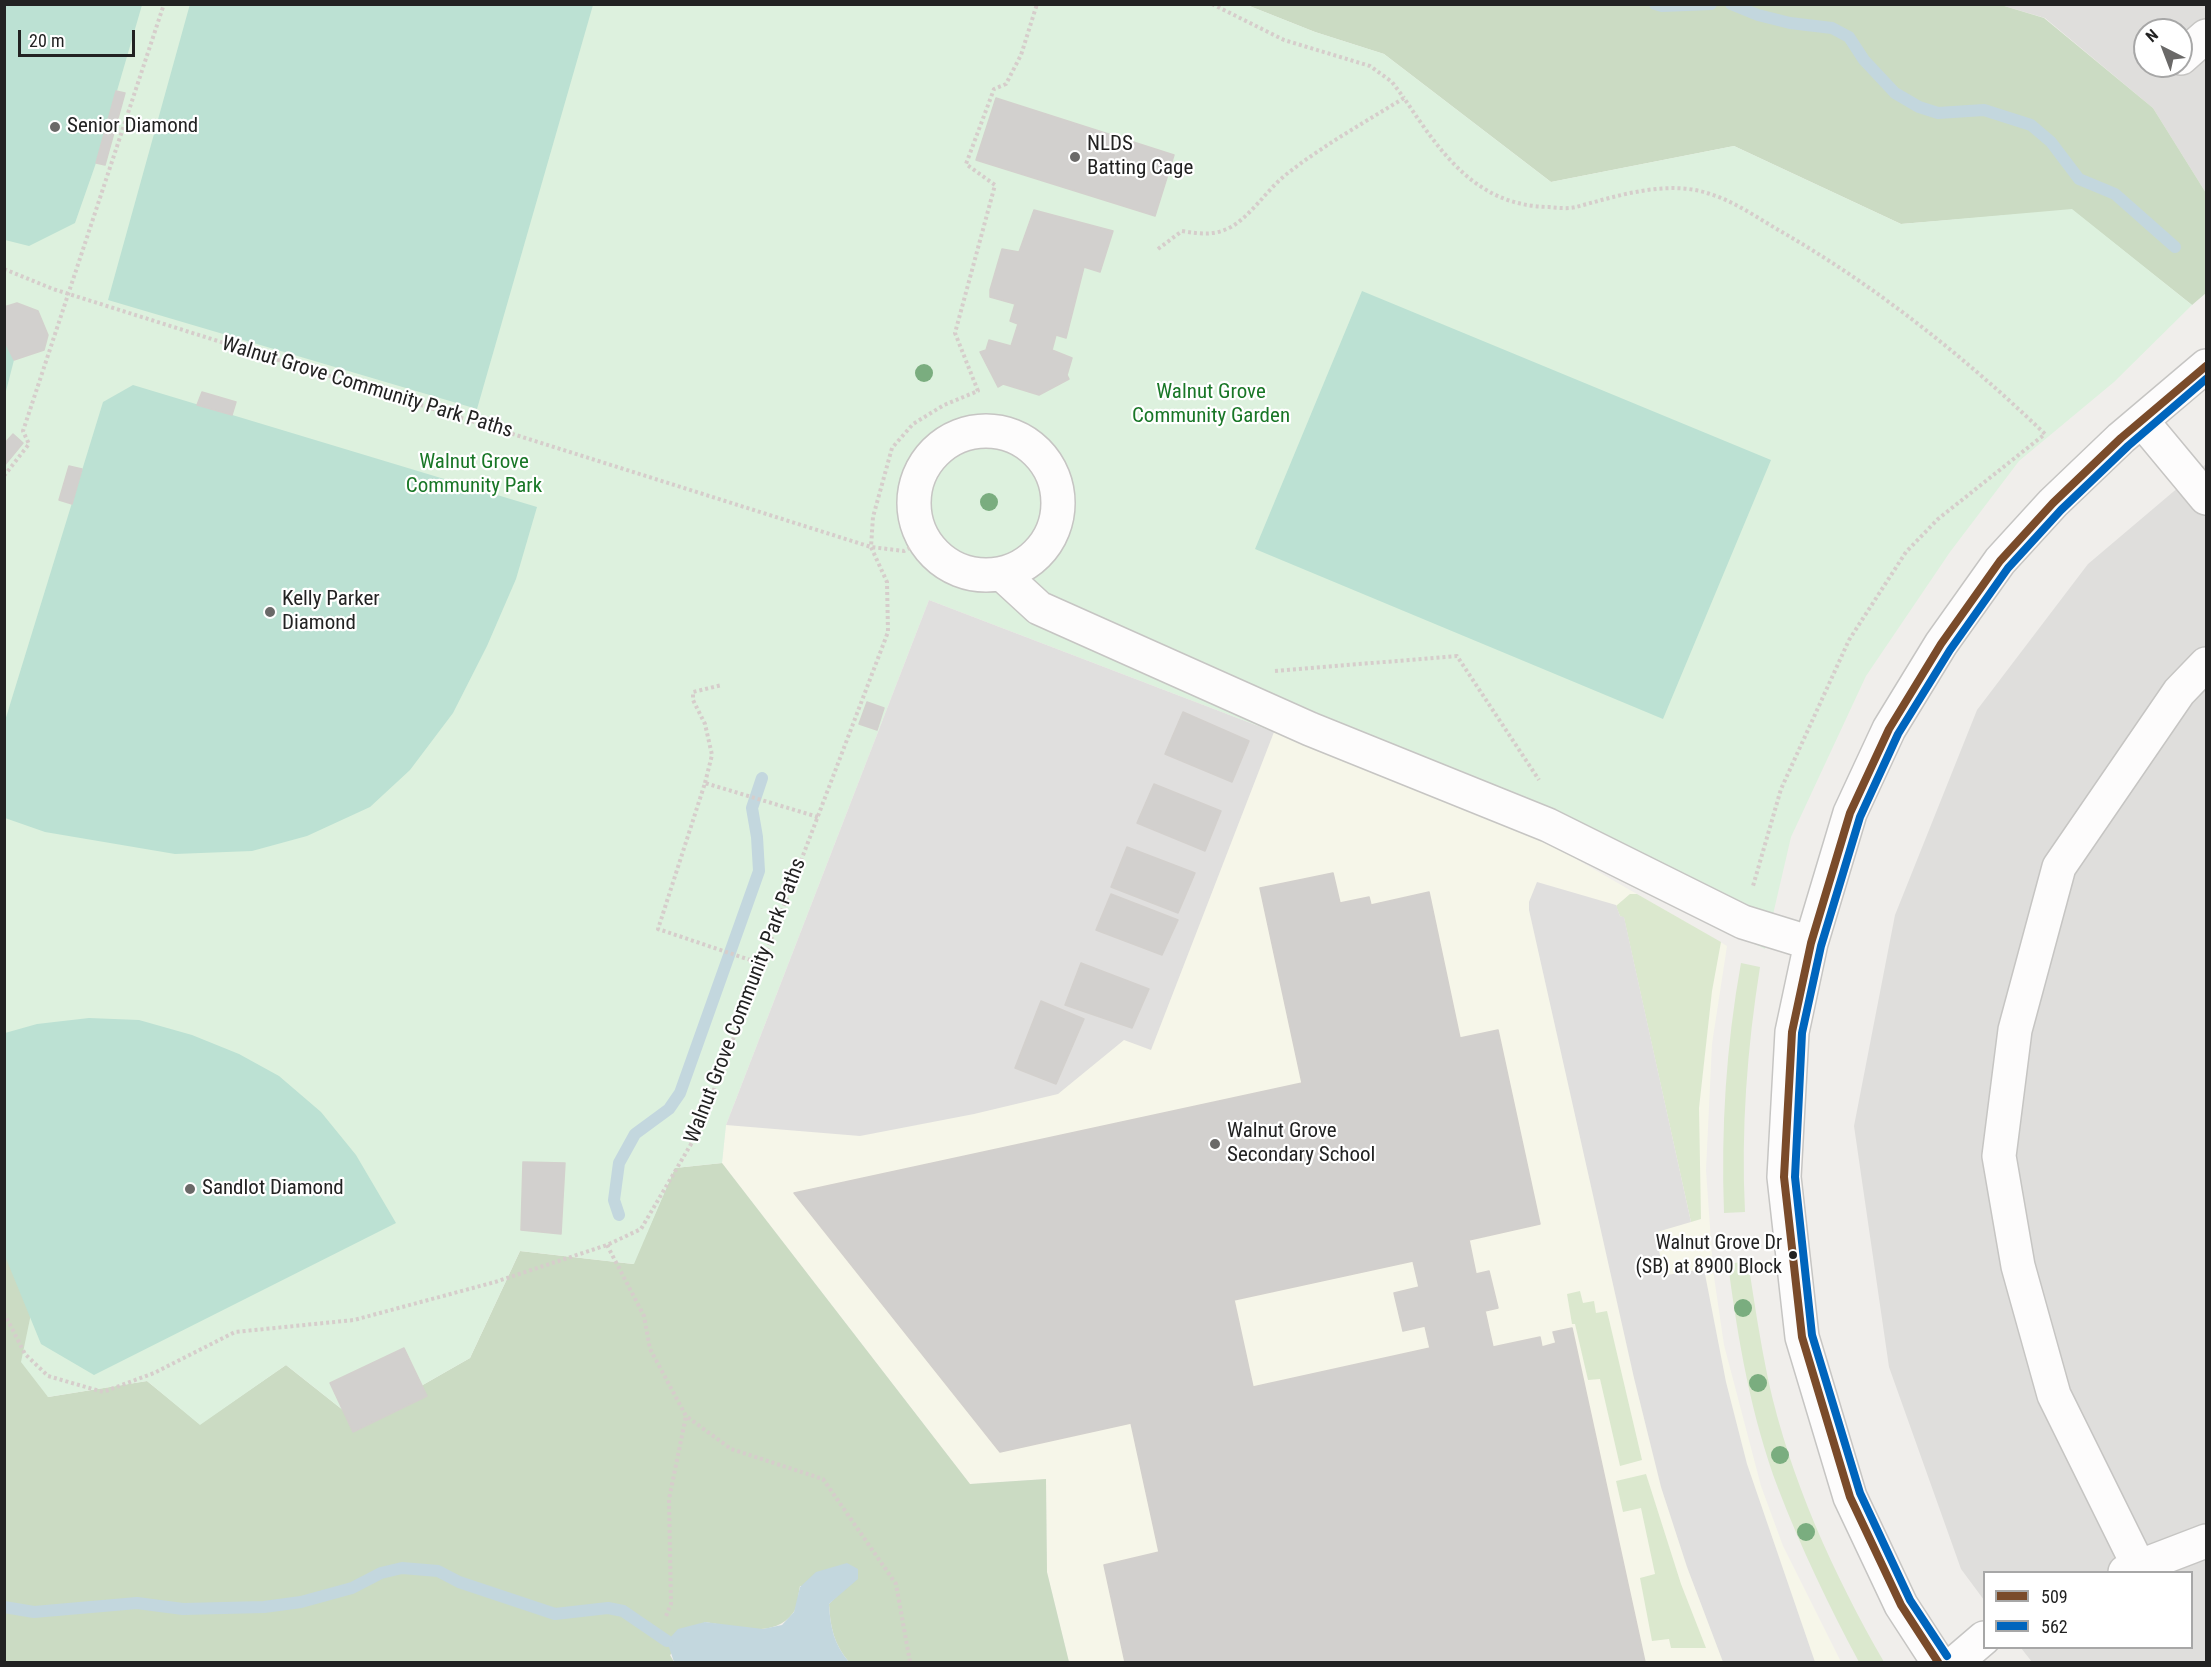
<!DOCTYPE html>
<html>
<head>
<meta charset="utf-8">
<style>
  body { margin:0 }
  #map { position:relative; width:2211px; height:1667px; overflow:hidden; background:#f0eeeb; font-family:"Roboto Condensed",sans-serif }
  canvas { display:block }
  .frame { position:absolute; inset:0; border:6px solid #222; pointer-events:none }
  .legend { position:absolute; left:1983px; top:1571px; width:210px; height:78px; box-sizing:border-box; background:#fff; border:2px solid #a7a7a7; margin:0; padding:8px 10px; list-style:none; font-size:18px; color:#222 }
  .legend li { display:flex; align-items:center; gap:12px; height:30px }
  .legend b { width:30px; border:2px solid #a7a7a7 }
  .north { position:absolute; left:2133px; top:18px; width:60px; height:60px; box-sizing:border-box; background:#fff; border:2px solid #a7a7a7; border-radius:50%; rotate:318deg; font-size:16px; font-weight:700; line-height:24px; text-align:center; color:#222 }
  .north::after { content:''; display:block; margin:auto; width:21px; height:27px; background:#6a6968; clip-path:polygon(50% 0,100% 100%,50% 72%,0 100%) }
  .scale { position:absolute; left:18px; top:30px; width:117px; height:27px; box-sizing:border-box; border:3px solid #222; border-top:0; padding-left:8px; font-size:18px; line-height:21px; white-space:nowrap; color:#222; -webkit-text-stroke:4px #fff; paint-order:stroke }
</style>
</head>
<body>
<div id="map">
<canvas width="2211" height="1667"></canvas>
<div class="frame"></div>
<ul class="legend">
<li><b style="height:8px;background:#7a4b2a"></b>509</li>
<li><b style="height:8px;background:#0065bd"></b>562</li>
</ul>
<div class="north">N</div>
<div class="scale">20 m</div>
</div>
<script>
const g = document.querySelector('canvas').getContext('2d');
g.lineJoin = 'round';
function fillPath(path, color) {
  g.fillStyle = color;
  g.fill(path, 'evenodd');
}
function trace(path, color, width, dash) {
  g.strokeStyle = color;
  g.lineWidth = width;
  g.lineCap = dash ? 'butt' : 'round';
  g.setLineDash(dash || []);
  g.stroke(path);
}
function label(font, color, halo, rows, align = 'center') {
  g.font = font + ' "Roboto Condensed",sans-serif';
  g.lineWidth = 4.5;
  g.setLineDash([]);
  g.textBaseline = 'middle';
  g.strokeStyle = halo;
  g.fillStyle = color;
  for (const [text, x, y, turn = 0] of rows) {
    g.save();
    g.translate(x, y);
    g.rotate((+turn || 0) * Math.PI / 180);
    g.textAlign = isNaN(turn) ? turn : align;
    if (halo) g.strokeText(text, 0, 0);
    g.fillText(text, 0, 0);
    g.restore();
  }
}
fillPath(new Path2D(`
  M2001 5H2206V193L2153 108 2045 18ZM2145 30H2181V66H2145Z
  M2206 464V1662H2032L2021 1648H2192V1572H1984V1600L1961 1569 1889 1367 1854 1126 1895 915 1977 710 2088 564Z`), '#dfdedc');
fillPath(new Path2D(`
  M929 600 1274 732 1538 837 1727 946 1712 1044 1706 1170 1713 1270 1724 1345 1761 1486 1783 1546 1841 1662H1069L1047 1572 1046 1479 970 1484 722 1163 726 1125Z`), '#f6f6e9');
fillPath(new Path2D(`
  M1630 894H1637L1721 942 1712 991 1699 1108 1701 1219 1691 1222 1624 918 1620 916 1616 906Z
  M1741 963 1760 967C1747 1049 1741 1129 1745 1212L1724 1213C1721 1128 1726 1046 1741 963Z
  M1748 1261C1754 1301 1760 1340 1768 1379 1790 1479 1833 1573 1884 1662H1859C1829 1606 1801 1548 1778 1488 1751 1416 1738 1340 1728 1264Z
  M1580 1291 1583 1303 1594 1301 1596 1313 1607 1311 1642 1460 1620 1466 1600 1379 1588 1380 1575 1324H1572L1567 1294Z
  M1646 1474 1681 1584 1706 1648H1671L1669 1639 1652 1641 1640 1578 1655 1574 1641 1508 1623 1512 1616 1481Z`), '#dbe8ce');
fillPath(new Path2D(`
  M1247 5H2001L2044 18 2153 108 2206 193V293L2192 305 2072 210 1901 224 1734 146 1551 182 1384 54 1315 32Z
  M722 1163 970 1484 1046 1479 1047 1572 1069 1662H849C834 1645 830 1626 829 1604L840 1593 800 1586C798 1595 798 1607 793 1613 774 1640 732 1626 705 1622L670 1655 674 1662H5L4 1246 33 1304 48 1397 147 1381 200 1424 286 1365 358 1422 470 1358 520 1251 633 1264 675 1168Z`), '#cbdbc3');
fillPath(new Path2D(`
  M5 5H1247L1315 32 1384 54 1551 182 1734 146 1901 224 2072 209 2192 305 2114 382 2019 461 1950 552 1866 676 1791 837 1765 949 1538 837 1274 732 929 600 726 1125 722 1163 675 1168 634 1264 520 1251 470 1358 358 1422 286 1365 200 1425 147 1381 48 1397 21 1362 33 1304 5 1246Z`), '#ddf1de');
fillPath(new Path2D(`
  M190 4 593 5 477 409 108 300Z
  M5 5H142L96 163 75 223 29 246 5 240Z
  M1362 291 1771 460 1663 719 1255 549Z
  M5 340 14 360 5 395Z
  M133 385 537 507 516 579 487 646 453 713 410 770 370 807 307 836 252 851 175 854 45 832 5 818 4 724 103 402Z
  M89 1018 139 1020 192 1035 239 1054 279 1076 321 1112 356 1155 396 1223 94 1375 41 1344 5 1256V1033L37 1024Z`), '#bce1d3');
fillPath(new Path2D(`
  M929 600 1274 732 1151 1050 1124 1040 1058 1094 974 1114 860 1136 726 1125Z
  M1537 882 1616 905 1620 916 1624 917 1691 1222 1657 1232 1656 1235 1662 1266 1667 1275 1704 1269 1726 1382 1747 1464 1815 1662H1723L1687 1567 1661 1487 1634 1378 1529 910V902Z`), '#e0dfde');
fillPath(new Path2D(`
  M847 1563 858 1569V1579L829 1604C830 1626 834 1645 849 1662H674L667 1641 678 1629 705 1622 763 1629 782 1625 794 1612 800 1587 816 1572Z`), '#c3d7de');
trace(new Path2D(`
  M1655 4 1662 6 1711 4
  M1731 4 1758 15 1790 23 1832 28 1849 37 1864 60 1895 93 1919 107 1938 113 1984 110 2031 125 2051 142 2079 179 2115 194 2175 247
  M619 1215 614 1200 619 1163 635 1134 669 1109 680 1093 759 871 757 837 752 808 762 778
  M4 1607 34 1612 137 1603 183 1609 264 1607 301 1602 352 1588 381 1573 402 1568 438 1571 459 1582 555 1614 608 1608 623 1611 667 1641`), '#c3d7de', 12);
const building = new Path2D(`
  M116 91 125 93 105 165 96 163Z
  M996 98 1174 155 1155 216 976 160Z
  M1034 210 1113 231 1100 272 1084 267 1066 338 1056 335 1052 350 1072 358 1067 375 1069 379 1039 395 1003 384 998 387 980 352 986 350 989 340 1011 346 1018 324 1010 321 1015 304 990 297V290L1002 249 1019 252Z
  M17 303 38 311 48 335 44 350 14 360 4 340V307Z
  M202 392 236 402 232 415 197 405Z
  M13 434 23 443 4 466V444Z
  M69 466 82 469 72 504 59 500Z
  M867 702 884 708 877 730 859 724Z
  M1183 712 1249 741 1232 782 1165 754Z
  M1154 784 1221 811 1205 851 1137 823Z
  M1127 847 1195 873 1178 913 1111 887Z
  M1333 873 1340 903 1369 897 1371 905 1429 892 1460 1038 1498 1030 1540 1224 1469 1240 1476 1274 1489 1271 1498 1308 1485 1311 1493 1347 1540 1337 1542 1347 1556 1343 1553 1332 1572 1328 1645 1662H1125L1104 1565 1159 1552 1131 1423 1000 1452 794 1193 1302 1083 1260 888ZM1413 1261 1419 1287 1394 1293 1403 1331 1425 1326 1430 1348 1253 1387 1234 1300Z
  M1111 894 1178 920 1162 955 1096 930Z
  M1081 963 1149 989 1132 1028 1065 1005Z
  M1041 1001 1084 1019 1056 1084 1015 1068Z
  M523 1162 565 1163 561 1234 521 1230Z
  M404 1348 427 1396 353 1432 330 1383Z`);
fillPath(building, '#d2d0ce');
trace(building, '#d3d0cd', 1.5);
const minor = new Path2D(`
  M2181 58 2206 36
  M2142 421 2206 498
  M914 503a72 72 0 1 1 144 0a72 72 0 1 1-144 0Z
  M1002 574 1039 608 1310 729 1548 825 1743 922 1811 943
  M2139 1567 2054 1395 2018 1266 1999 1156 2015 1030 2059 867 2179 692 2206 664
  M2125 1572 2206 1541
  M1938 1662 1901 1605 1850 1497 1802 1337 1784 1177 1792 1032 1811 943 1850 813 1889 729 1941 644 2000 561 2053 503 2121 438 2206 366
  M1956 1662 1984 1638`);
trace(minor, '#c6c5c3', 36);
trace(new Path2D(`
  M1212 4 1284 40 1370 66 1392 82 1404 98
  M1158 249 1182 231C1200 234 1214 236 1231 227 1253 214 1267 189 1288 173 1324 145 1365 122 1404 98 1441 153 1476 206 1549 207 1558 208 1568 209 1576 207 1617 196 1668 179 1710 194 1736 202 1759 219 1782 232 1877 287 1966 358 2045 434L1938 519 1906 552 1849 640 1781 789 1753 886
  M4 269 53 289 871 547 904 551 923 541
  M4 476 29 444 23 431 164 4
  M1275 671 1457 656 1539 780
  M705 783 712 755 705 724 693 700V692L722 685
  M762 964 658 929 705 783 818 817
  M607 1245 644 1316 650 1349 686 1416 731 1449 823 1479 896 1584 910 1662
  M4 1313 25 1354 48 1376 103 1392 154 1373 235 1332 354 1320 495 1282 607 1245 641 1229 697 1134 888 632 887 582 871 547 873 517 892 448 913 424 944 405 978 391 955 333 995 185 966 164 994 89 1006 84 1021 55 1037 4
  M666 1616 671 1604 669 1499 686 1416`), '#d6cdcb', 4, [3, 3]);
trace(minor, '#fdfcfc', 33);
trace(new Path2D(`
  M1938 1662 1901 1605 1850 1497 1802 1337 1784 1177 1792 1032 1811 943 1850 813 1889 729 1941 644 2000 561 2053 503 2121 438 2206 366`), '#7a4b2a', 8);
trace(new Path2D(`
  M1947 1656 1910 1600 1860 1493 1812 1335 1795 1177 1802 1033 1821 946 1860 817 1898 734 1950 650 2008 568 2061 510 2128 446 2206 379`), '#0065bd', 8);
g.fillStyle = '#7aad7f';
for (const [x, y] of [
  [924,373],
  [989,502],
  [1743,1308],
  [1758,1383],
  [1780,1455],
  [1806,1532]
]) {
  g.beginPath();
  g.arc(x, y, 9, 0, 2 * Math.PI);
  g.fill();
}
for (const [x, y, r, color] of [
  [55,127,6,"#6a6968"],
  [1075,157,6,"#6a6968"],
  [270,612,6,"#6a6968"],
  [1215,1144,6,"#6a6968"],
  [190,1189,6,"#6a6968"],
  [1793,1255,5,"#222"]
]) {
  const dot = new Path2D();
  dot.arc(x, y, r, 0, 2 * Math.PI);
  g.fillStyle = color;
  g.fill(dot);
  trace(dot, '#fff', 2);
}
label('20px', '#222', '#fff', [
  ["Walnut Grove Dr",1782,1244],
  ["(SB) at 8900 Block",1782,1268]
], 'right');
label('21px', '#222', '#fff', [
  ["Senior Diamond",67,127],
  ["NLDS",1087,145],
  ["Batting Cage",1087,169],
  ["Kelly Parker",282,600],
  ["Diamond",282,624],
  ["Walnut Grove",1227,1132],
  ["Secondary School",1227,1156],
  ["Sandlot Diamond",202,1189]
], 'left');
label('21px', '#222', '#fff', [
  ["Walnut Grove Community Park Paths",367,388,17],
  ["Walnut Grove Community Park Paths",746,1001,-69]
]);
label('21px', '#197727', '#fff', [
  ["Walnut Grove",1211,393],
  ["Community Garden",1211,417],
  ["Walnut Grove",474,463],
  ["Community Park",474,487]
]);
</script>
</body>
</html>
